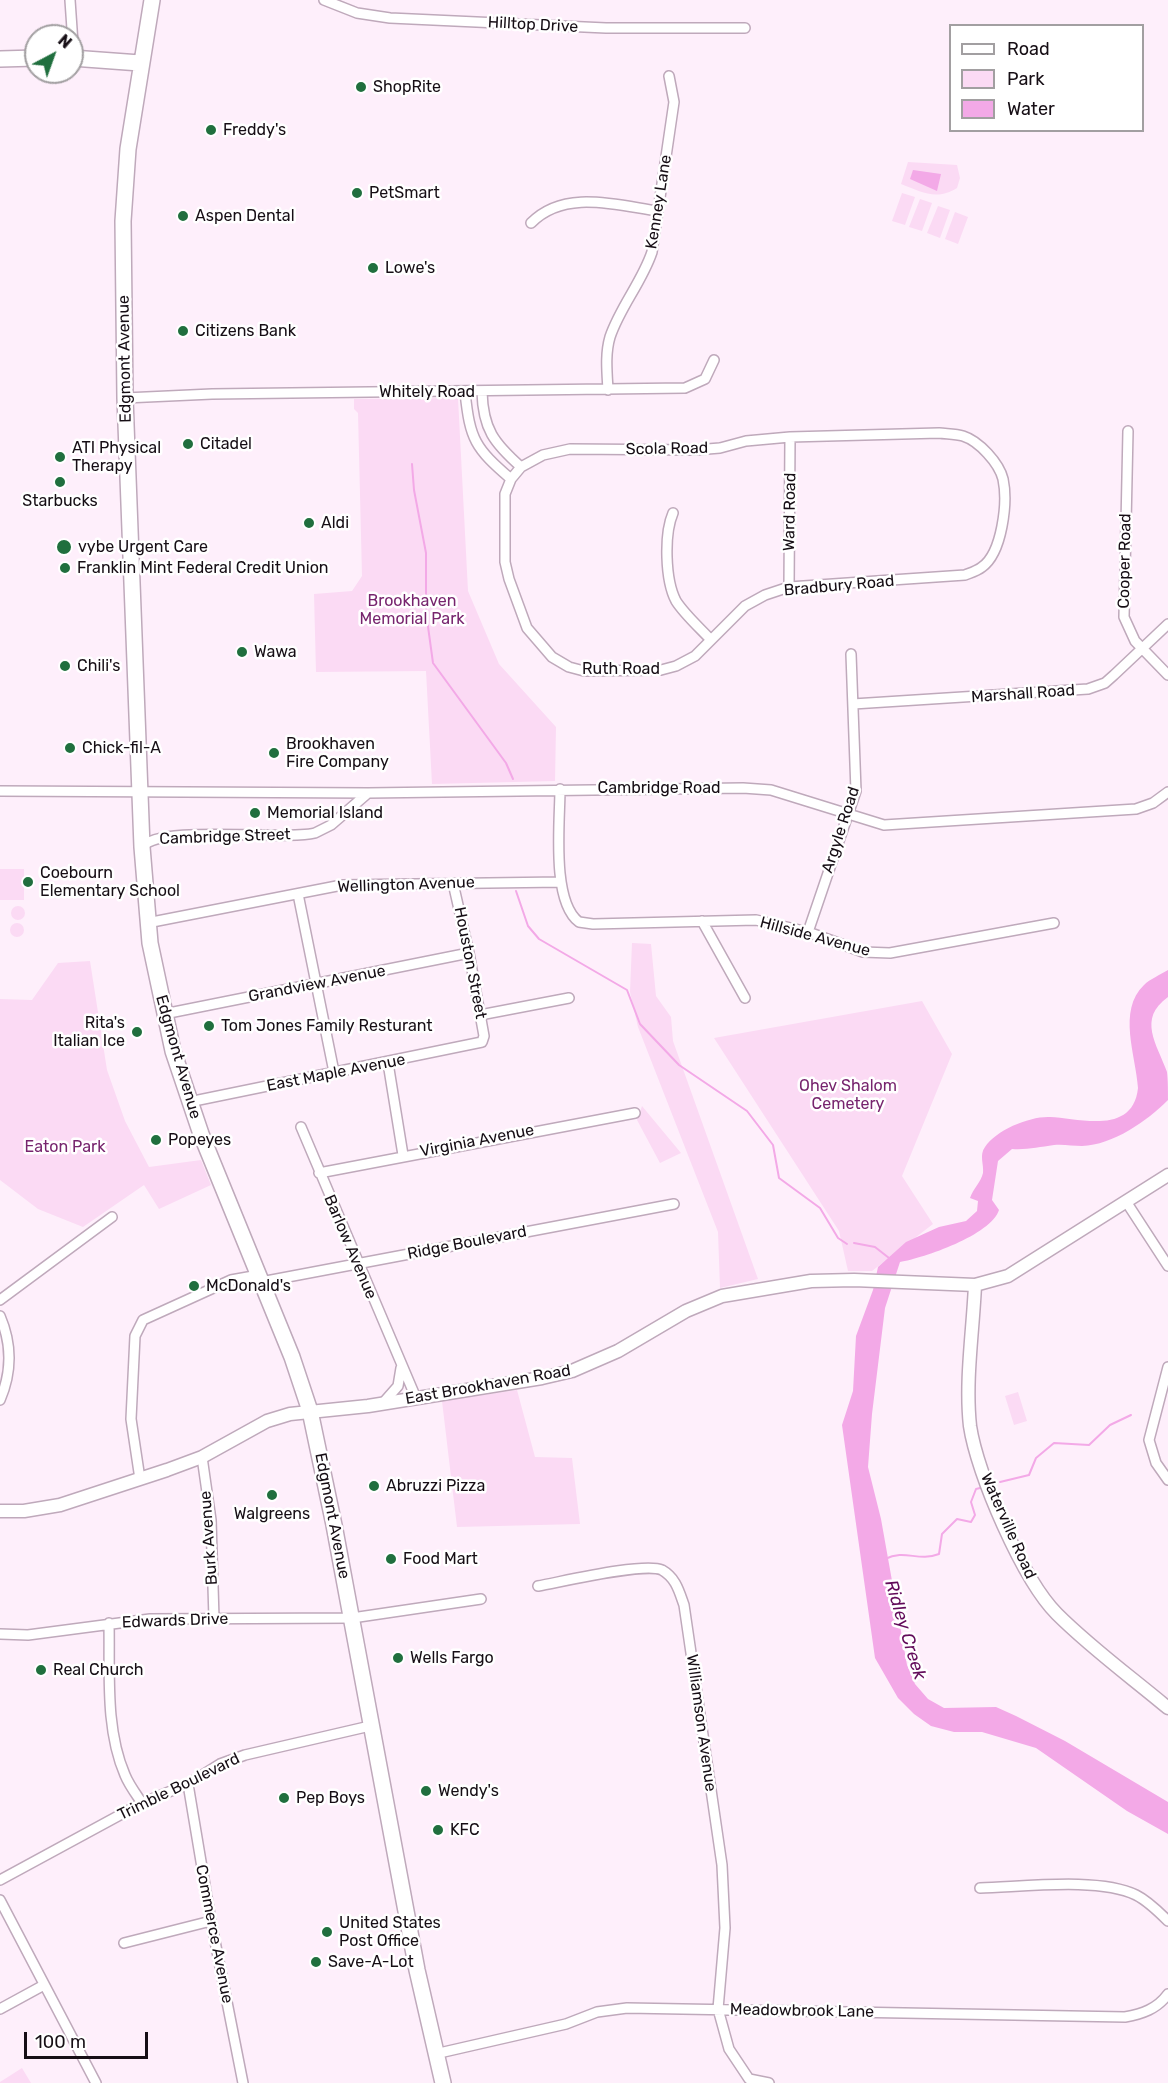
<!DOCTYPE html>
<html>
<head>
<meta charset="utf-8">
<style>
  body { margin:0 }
  #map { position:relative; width:1168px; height:2083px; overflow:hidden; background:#feeffb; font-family:Rubik,sans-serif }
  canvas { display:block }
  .legend { position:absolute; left:949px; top:24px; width:195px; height:108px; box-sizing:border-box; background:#fff; border:2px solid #a29fa1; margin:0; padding:8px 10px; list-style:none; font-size:18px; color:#160e15 }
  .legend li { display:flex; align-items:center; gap:12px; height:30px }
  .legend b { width:30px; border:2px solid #a29fa1 }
  .north { position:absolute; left:24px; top:24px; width:60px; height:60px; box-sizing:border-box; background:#fff; border:2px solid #a29fa1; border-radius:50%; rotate:41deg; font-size:16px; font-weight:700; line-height:24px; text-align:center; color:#160e15 }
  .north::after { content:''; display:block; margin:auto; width:21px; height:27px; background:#206f3e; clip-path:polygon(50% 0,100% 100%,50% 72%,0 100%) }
  .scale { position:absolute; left:24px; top:2032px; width:124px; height:27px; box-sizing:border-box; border:3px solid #160e15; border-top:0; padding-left:8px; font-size:18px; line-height:21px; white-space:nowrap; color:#160e15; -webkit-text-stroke:4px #fff; paint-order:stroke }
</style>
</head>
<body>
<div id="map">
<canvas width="1168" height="2083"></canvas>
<ul class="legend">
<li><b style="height:8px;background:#fff"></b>Road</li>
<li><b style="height:16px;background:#fbdaf4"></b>Park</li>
<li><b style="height:16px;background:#f3a9e7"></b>Water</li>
</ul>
<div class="north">N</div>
<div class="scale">100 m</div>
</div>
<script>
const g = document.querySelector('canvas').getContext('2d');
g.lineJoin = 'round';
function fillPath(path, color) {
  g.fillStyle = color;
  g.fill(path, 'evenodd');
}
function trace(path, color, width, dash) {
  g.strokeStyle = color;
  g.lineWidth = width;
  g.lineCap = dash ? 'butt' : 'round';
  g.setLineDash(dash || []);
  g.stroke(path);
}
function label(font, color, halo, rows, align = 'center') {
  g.font = font + ' Rubik,sans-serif';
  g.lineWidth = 5;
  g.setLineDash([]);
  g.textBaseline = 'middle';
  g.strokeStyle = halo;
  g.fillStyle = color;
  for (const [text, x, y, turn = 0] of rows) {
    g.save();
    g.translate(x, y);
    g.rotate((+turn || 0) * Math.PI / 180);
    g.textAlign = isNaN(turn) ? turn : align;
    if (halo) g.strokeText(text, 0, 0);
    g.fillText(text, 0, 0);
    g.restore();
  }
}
fillPath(new Path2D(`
  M908 162 957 165 960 178 957 188C936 201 922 192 901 184Z
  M902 193 915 197 905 225 892 221Z
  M920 199 932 203 922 231 909 227Z
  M938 206 950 210 940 238 927 233Z
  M955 212 968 217 958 244 945 239Z
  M458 398 468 591 499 664 556 727 555 781 432 784 426 671 316 672 314 594 352 591 362 576 358 413 354 409V399Z
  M0 869H24V900H0Z
  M11 913a7 7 0 1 1 14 0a7 7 0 1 1-14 0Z
  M10 930a7 7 0 1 1 14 0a7 7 0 1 1-14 0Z
  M632 943 651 944 656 996 671 1017 673 1041 758 1279 720 1288 718 1232 638 1027 630 992Z
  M90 961 107 1070 125 1121 149 1167 201 1160 211 1185 159 1209 144 1185 83 1227 38 1209 0 1180V999L32 1000 58 963Z
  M922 1001 952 1054 902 1176 933 1224 872 1271H848L839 1231 714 1038Z
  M642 1106 681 1153 660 1163 637 1120Z
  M517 1390 535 1457 572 1458 580 1524 457 1527 442 1401Z
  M1018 1392 1027 1421 1014 1425 1005 1396Z
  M22 2068 31 2083H0V2082Z`), '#fbdaf4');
fillPath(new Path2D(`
  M913 170 941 174 937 191 910 179Z
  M1168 970V997C1137 1019 1157 1044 1167 1072 1168 1080 1168 1091 1168 1100 1147 1121 1113 1145 1082 1146 1073 1146 1063 1144 1054 1145 1039 1147 1027 1150 1012 1149L998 1161 992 1200 999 1210C991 1235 924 1258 900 1262L885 1308 872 1414 868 1467 881 1519 907 1665 915 1684 928 1699 944 1708 996 1707 1016 1716 1065 1741 1168 1802V1834L1127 1811 1036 1748 982 1732H954L931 1726 914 1714 898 1698 875 1658 842 1425 853 1391 856 1336 873 1290 878 1267 906 1242 939 1227 966 1221 977 1211 978 1201 970 1198C973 1189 981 1182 983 1173 984 1164 979 1155 985 1147 996 1130 1030 1116 1050 1117 1078 1118 1133 1136 1138 1088 1136 1055 1117 1011 1144 985 1150 979 1160 975 1168 970Z`), '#f3a9e7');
trace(new Path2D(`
  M412 464 414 490 426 553V612L433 663 506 763 513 779
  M516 891 528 926 539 939 627 990 640 1024 679 1065 747 1111 773 1145 779 1178 820 1208 838 1238 847 1244
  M854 1243 875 1247 889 1258
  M1000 1482 1029 1475 1036 1458 1054 1443 1089 1445 1110 1425 1131 1415
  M885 1559C905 1549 918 1562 939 1554L942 1534 957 1519 971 1522 975 1515 971 1502 976 1489 984 1487`), '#f3a9e7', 2);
const minor = new Path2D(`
  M70 0 74 58
  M324 0 357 13 390 18 606 28H745
  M531 223C564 189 616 205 658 211
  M608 390C607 372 605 354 610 337 620 307 642 282 652 252L674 102 669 76
  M465 392C470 440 475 448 511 479
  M482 392C483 429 494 443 521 467
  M125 398 212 394 685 388 705 379 714 360
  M1128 431 1124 617 1135 641 1168 675
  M939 433C947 434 956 434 963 436 979 441 999 463 1003 479 1008 503 1002 553 982 567 977 571 970 573 965 575L789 587 765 595 745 606 695 656 676 666 661 670 584 671 569 667 552 657 527 628 509 579 505 562V494L511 479 521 467 543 455 570 449 695 450 720 448 746 441 790 437Z
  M673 513C664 534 665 580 676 601 685 615 700 628 711 640
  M789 587 790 437
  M853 704 1088 689 1105 683 1114 675 1168 624
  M560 789C560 821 551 901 579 922L593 924 756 920 808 932 863 952 890 953 1054 923
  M0 791 368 793 743 788 771 790 884 825 1136 809 1153 803 1168 792
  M142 847C160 824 282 841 315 833L331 825 368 793
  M298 894 334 1072
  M702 921 745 998
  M147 923 342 885 561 882
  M808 932 856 791 851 654
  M164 1014 469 953
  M480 1015 569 998
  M388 1063 403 1155
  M189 1102 482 1042 484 1036 469 953 453 883
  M301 1127 416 1398
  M319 1173 635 1113
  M1127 1203 1168 1266
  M261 1282 674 1204
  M0 1300 112 1217
  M0 1316C12 1344 12 1372 0 1400
  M1168 1367 1149 1440 1156 1463 1168 1480
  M383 1403 398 1386 401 1368
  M202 1457 211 1520 214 1619
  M140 1479 131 1419 135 1336 143 1320 231 1280 259 1275
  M538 1586C561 1582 644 1562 662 1570 676 1578 679 1591 684 1605L722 1865 725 1928 718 2009 729 2049 749 2079 769 2083
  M109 1623C110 1673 105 1729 125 1775 129 1785 136 1794 142 1803
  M0 1634 28 1635 150 1619 352 1618 481 1599
  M188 1784 211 1921 243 2083
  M0 1880 142 1803 188 1784 220 1764 245 1755 370 1726
  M980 1888C1022 1887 1099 1877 1136 1895 1148 1901 1159 1912 1168 1921
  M0 1900 96 2083
  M124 1943 211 1921
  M0 2009 44 1985
  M435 2054 566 2024 597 2012 627 2008 1125 2017C1142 2014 1157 2009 1168 1994`);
const tertiary = new Path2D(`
  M975 1285C973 1331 965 1381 970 1426 977 1474 1023 1580 1057 1614 1091 1648 1131 1677 1168 1708
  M0 1511H24L60 1505 167 1470 202 1457 267 1421 290 1414 368 1406 542 1378 572 1371 618 1351 686 1311 722 1296 811 1281 854 1280 975 1285 1008 1276 1168 1175`);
const primary = new Path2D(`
  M152 0 128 149 123 221 125 398 142 847 150 943 173 1051 201 1134 292 1357 310 1411 334 1525 417 1970 443 2083
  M72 58 140 63
  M0 59 36 58`);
trace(minor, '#bfa9bb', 12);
trace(tertiary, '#bfa9bb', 15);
trace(primary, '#bfa9bb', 18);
trace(minor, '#fff', 9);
trace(tertiary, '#fff', 12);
trace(primary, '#fff', 15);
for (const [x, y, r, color] of [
  [361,87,6,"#206f3e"],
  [211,130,6,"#206f3e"],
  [357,193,6,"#206f3e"],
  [183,216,6,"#206f3e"],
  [373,268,6,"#206f3e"],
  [183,331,6,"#206f3e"],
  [188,444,6,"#206f3e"],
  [60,457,6,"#206f3e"],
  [60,482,6,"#206f3e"],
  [309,523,6,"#206f3e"],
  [64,547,8,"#206f3e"],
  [65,568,6,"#206f3e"],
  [242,652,6,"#206f3e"],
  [65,666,6,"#206f3e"],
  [70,748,6,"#206f3e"],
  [274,753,6,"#206f3e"],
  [255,813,6,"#206f3e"],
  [28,882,6,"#206f3e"],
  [209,1026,6,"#206f3e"],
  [137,1032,6,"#206f3e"],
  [156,1140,6,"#206f3e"],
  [194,1286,6,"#206f3e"],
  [374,1486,6,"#206f3e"],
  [272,1495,6,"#206f3e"],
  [391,1559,6,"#206f3e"],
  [398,1658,6,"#206f3e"],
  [41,1670,6,"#206f3e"],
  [426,1791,6,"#206f3e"],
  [284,1798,6,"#206f3e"],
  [438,1830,6,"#206f3e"],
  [327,1932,6,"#206f3e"],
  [316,1962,6,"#206f3e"]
]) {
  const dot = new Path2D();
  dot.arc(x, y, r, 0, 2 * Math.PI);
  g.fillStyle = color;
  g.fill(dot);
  trace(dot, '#fff', 2);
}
label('16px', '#160e15', '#fff', [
  ["Hilltop Drive",533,25,3],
  ["Kenney Lane",659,202,-81],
  ["Edgmont Avenue",125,359,-91],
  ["Whitely Road",427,392],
  ["Scola Road",667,449,-1],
  ["Ward Road",790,512,-89],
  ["Cooper Road",1125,561,-89],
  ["Bradbury Road",839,586,-5],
  ["Ruth Road",621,669],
  ["Marshall Road",1023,694,-4],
  ["Cambridge Road",659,788],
  ["Argyle Road",841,830,-72],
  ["Cambridge Street",225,837,-2],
  ["Wellington Avenue",406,885,-2],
  ["Hillside Avenue",815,937,15],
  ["Houston Street",470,963,79],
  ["Grandview Avenue",317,984,-11],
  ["Edgmont Avenue",178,1057,74],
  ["East Maple Avenue",336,1073,-11],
  ["Virginia Avenue",477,1141,-11],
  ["Ridge Boulevard",467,1243,-11],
  ["Barlow Avenue",350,1247,67],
  ["East Brookhaven Road",488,1385,-10],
  ["Edgmont Avenue",332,1516,79],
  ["Waterville Road",1008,1526,66],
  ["Burk Avenue",209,1538,-94],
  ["Edwards Drive",175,1621,-2],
  ["Williamson Avenue",701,1723,82],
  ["Trimble Boulevard",179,1787,-26],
  ["Commerce Avenue",214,1934,79],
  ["Meadowbrook Lane",802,2011,1]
]);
label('16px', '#160e15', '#fff', [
  ["ShopRite",373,87],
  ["Freddy's",223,130],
  ["PetSmart",369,193],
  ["Aspen Dental",195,216],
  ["Lowe's",385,268],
  ["Citizens Bank",195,331],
  ["Citadel",200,444],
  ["ATI Physical",72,448],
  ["Therapy",72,466],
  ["Starbucks",60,501,"center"],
  ["Aldi",321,523],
  ["vybe Urgent Care",78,547],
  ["Franklin Mint Federal Credit Union",77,568],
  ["Wawa",254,652],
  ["Chili's",77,666],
  ["Brookhaven",286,744],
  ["Fire Company",286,762],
  ["Chick-fil-A",82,748],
  ["Memorial Island",267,813],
  ["Coebourn",40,873],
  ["Elementary School",40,891],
  ["Rita's",125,1023,"right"],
  ["Italian Ice",125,1041,"right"],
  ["Tom Jones Family Resturant",221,1026],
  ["Popeyes",168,1140],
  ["McDonald's",206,1286],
  ["Abruzzi Pizza",386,1486],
  ["Walgreens",272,1514,"center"],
  ["Food Mart",403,1559],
  ["Wells Fargo",410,1658],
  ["Real Church",53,1670],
  ["Wendy's",438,1791],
  ["Pep Boys",296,1798],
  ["KFC",450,1830],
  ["United States",339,1923],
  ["Post Office",339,1941],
  ["Save-A-Lot",328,1962]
], 'left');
label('16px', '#77246e', '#fff', [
  ["Brookhaven",412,601],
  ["Memorial Park",412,619],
  ["Ohev Shalom",848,1086],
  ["Cemetery",848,1104],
  ["Eaton Park",65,1147]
]);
label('italic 18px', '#620b5a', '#fff', [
  ["Ridley Creek",905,1630,73]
]);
</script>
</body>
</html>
